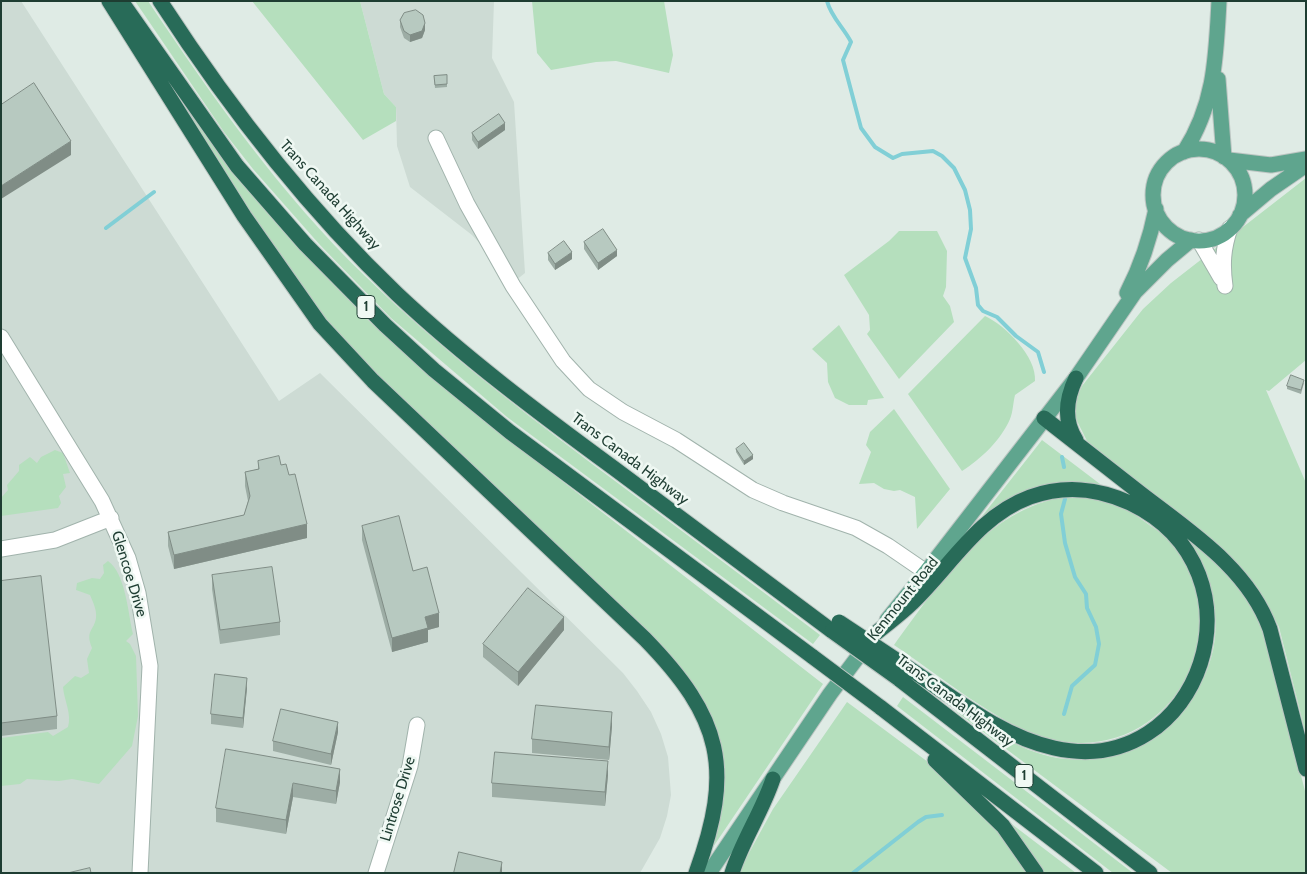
<!DOCTYPE html>
<html>
<head>
<meta charset="utf-8">
<style>
  body { margin:0 }
  #map { position:relative; width:1307px; height:874px; overflow:hidden; background:#dfebe5; font-family:Cabin,sans-serif }
  canvas { display:block }
  .frame { position:absolute; inset:0; border:2px solid #1e3d32; pointer-events:none }
</style>
</head>
<body>
<div id="map">
<canvas width="1307" height="874"></canvas>
<div class="frame"></div>
</div>
<script>
const g = document.querySelector('canvas').getContext('2d');
g.lineJoin = 'round';
function fillPath(path, color) {
  g.fillStyle = color;
  g.fill(path, 'evenodd');
}
function trace(path, color, width, dash) {
  g.strokeStyle = color;
  g.lineWidth = width;
  g.lineCap = dash ? 'butt' : 'round';
  g.setLineDash(dash || []);
  g.stroke(path);
}
function label(font, color, halo, rows, align = 'center') {
  g.font = font + ' Cabin,sans-serif';
  g.lineWidth = 5;
  g.setLineDash([]);
  g.textBaseline = 'middle';
  g.strokeStyle = halo;
  g.fillStyle = color;
  for (const [text, x, y, turn = 0] of rows) {
    g.save();
    g.translate(x, y);
    g.rotate((+turn || 0) * Math.PI / 180);
    g.textAlign = isNaN(turn) ? turn : align;
    if (halo) g.strokeText(text, 0, 0);
    g.fillText(text, 0, 0);
    g.restore();
  }
}
fillPath(new Path2D(`
  M1 1H21L279 401 320 373 623 673 637 691 651 712 661 734 668 757 671 795 667 816 660 838 640 873H1Z
  M360 1H494L492 58 514 102 525 273 515 281 472 235 410 187 397 146 396 107 384 94Z`), '#cddbd4');
fillPath(new Path2D(`
  M135 1H148C213 98 281 195 365 276 440 349 523 412 607 475 678 528 749 581 820 635L813 644 507 417 391 318 320 245 253 169 224 132Z
  M252 1H360L384 94 396 107V121L363 140Z
  M532 1H664L673 55 669 73 616 61 596 62 551 70 537 53Z
  M140 42 237 177 284 231 368 320 423 370 490 425 823 684 707 856 716 829 706 711 327 325 240 200Z
  M1306 178V360L1269 391 1266 390 1306 483V735L1279 627 1257 587 1228 555 1087 441 1076 419 1075 404 1078 395 1082 386 1143 309 1171 283Z
  M899 231H937L947 251 946 287 943 296 950 306 954 322 899 379 867 334 870 330 869 315 844 275 889 241Z
  M985 316C1005 325 1037 357 1035 381L1015 395C1013 403 1013 412 1010 419 1001 440 981 459 962 471L908 394Z
  M839 325 884 398 868 400 867 405H849L835 398 828 382 827 363 812 349Z
  M894 409 950 489 917 529 915 497 900 490 894 491 884 489 874 483 859 484 871 452 866 445 870 432Z
  M1042 440 1100 484 1067 483 976 524Z
  M55 450 63 453 70 473 63 474 66 487 59 496 61 503 58 508 1 516V498L8 490 7 485 19 471V465L30 457 37 463 41 457Z
  M1068 496C1078 497 1089 497 1098 498 1118 502 1133 513 1148 524 1155 529 1164 534 1169 540 1249 631 1165 771 1046 738 999 725 936 673 894 645 941 582 984 510 1068 496Z
  M1188 540 1216 563 1237 585 1250 604 1265 634 1306 795V873H1172L954 710C989 729 1025 755 1065 759 1144 766 1223 696 1215 614 1213 586 1203 564 1188 540Z
  M108 561C126 574 128 614 133 634L126 641 130 644 136 656 138 716 132 746 99 784 72 779 59 781 27 779 20 784 1 786V738L48 732 53 736 68 727C72 714 64 700 63 687L75 676 81 678 89 673 87 659 92 648C85 630 94 631 96 618 97 610 93 602 90 595L76 590 77 583 92 578 100 579 104 573 103 565Z
  M903 697 1133 873H1113L897 706Z
  M847 702 928 762 999 827 1030 873H738L773 809Z
  M1009 822 1076 873H1043L1036 859Z`), '#b5dfbd');
trace(new Path2D(`
  M827 1C831 17 844 28 851 42L843 60 861 128 875 147 893 158 902 154 933 151 942 156 954 168 965 190 970 210 971 229 965 258 976 288 978 305 983 311 997 317 1016 336 1038 352 1044 372
  M106 228 154 192
  M1062 457 1064 467
  M1064 714 1072 686 1095 665 1099 644 1096 627 1087 608 1086 594 1075 577 1065 543 1061 514 1065 499
  M853 873 918 822 926 817 942 815`), '#81cfd6', 4);
const minor = new Path2D(`
  M436 138 467 204 513 286 563 361 589 389 623 412 676 440 753 490 783 503 856 528 888 546 926 572
  M1199 240 1221 278
  M1225 286C1222 264 1223 249 1230 228
  M1 337 102 501 128 558 138 593 150 666 140 873
  M1 549 55 540 111 518
  M376 873 410 766 417 725`);
const major = new Path2D(`
  M1218 79 1224 157
  M1153 195a46 46 0 1 1 92 0a46 46 0 1 1-92 0Z
  M1184 152C1215 104 1216 57 1219 1
  M1229 160 1271 165 1306 159
  M1240 215 1271 189 1306 165
  M1127 293C1141 266 1150 239 1156 209
  M887 620 926 572 1076 378 1135 292 1167 260 1191 240
  M709 873 830 694 869 642`);
const highway = new Path2D(`
  M109 1 244 216 320 324 373 381 645 639C722 718 734 769 696 873
  M121 1 237 166 305 244 385 325 434 370 510 432 813 657
  M160 1C228 106 306 207 397 294 465 358 540 414 615 469 688 523 760 577 832 631
  M1076 378C1066 399 1063 420 1076 440
  M1044 418C1076 443 1108 468 1140 493 1189 531 1248 568 1270 629L1306 769
  M876 633C888 623 901 614 912 603 950 567 978 516 1030 497 1063 485 1098 488 1130 503 1272 571 1201 781 1054 748 1000 736 953 697 907 667
  M899 679 1150 873
  M880 707 1096 873
  M935 760 1003 826 1036 873
  M732 873C742 841 762 812 773 779`);
trace(minor, '#a1b3ac', 17);
trace(major, '#bcc5c2', 17);
trace(highway, '#bcc5c2', 17);
trace(minor, '#fff', 15);
trace(major, '#5fa58e', 15);
trace(highway, '#286b58', 15);
const highwayBridge = new Path2D(`
  M839 622 907 667
  M832 631 899 679
  M813 657 880 707`);
trace(highwayBridge, '#bcc5c2', 17, []);
trace(highwayBridge, '#286b58', 15);
fillPath(new Path2D(`
  M400 20 425 30 422 38 410 42 404 38 400 27Z
  M447 75V87L435 88 434 76Z
  M505 130 478 149 472 140V133Z
  M584 242 617 256 598 270 584 249Z
  M548 253 572 259 555 270 548 260Z
  M1304 383 1301 394 1287 389V386Z
  M736 449 753 459 744 465 736 452Z
  M258 461 281 465 289 475 307 538 174 569 168 546V532L244 515 248 501 245 486V472L258 469Z
  M362 526 413 571 439 627 428 630V642L392 652 362 540Z
  M212 575 280 622V635L220 644 212 589Z
  M1 581 57 716V729L1 736Z
  M564 630 518 686 483 657V644Z
  M247 688 243 728 211 724V714Z
  M612 726 609 760 532 753V739Z
  M338 732 331 765 273 751V741Z
  M340 769V782L336 804 293 797 286 834 216 822V808Z
  M608 775 605 806 492 797V783Z`), '#9dada5');
fillPath(new Path2D(`
  M425 23V30L422 38 410 42V35Z
  M505 123V130L478 149V142Z
  M71 141V155L1 199V186Z
  M617 250V256L598 270V263Z
  M572 252V259L555 270V264Z
  M753 455V459L744 465V461Z
  M307 524V538L174 569V555Z
  M439 613V627L428 630V642L392 652V638L425 617Z
  M564 617V630L518 686V672Z
  M247 678V688L243 728V718Z
  M612 712V726L609 760V747Z
  M338 722V732L331 765V754Z
  M608 761V775L605 806V792Z
  M340 769V782L336 804V791Z
  M293 783V797L286 834V820Z
  M502 862V873H500Z`), '#808d86');
const building = new Path2D(`
  M416 10 423 15 425 23 422 31 410 35 404 31 400 20 404 13Z
  M447 75V84L435 85 434 76Z
  M34 83 71 141 1 186V105Z
  M499 114 505 123 478 142 472 133Z
  M603 229 617 250 598 263 584 242Z
  M564 241 572 252 555 264 548 253Z
  M1291 375 1304 380 1301 390 1287 386Z
  M744 443 753 455 744 461 736 449Z
  M279 456 281 465 286 464 289 475 295 474 307 524 174 555 168 532 244 515 250 496 245 472 259 469 258 461Z
  M399 516 413 571 427 567 439 613 425 617 428 628 392 638 362 526Z
  M272 567 280 622 220 630 212 575Z
  M41 576 57 716 1 723V581Z
  M528 588 564 617 518 672 483 644Z
  M215 674 247 678 243 718 211 714Z
  M536 705 612 712 609 747 532 739Z
  M281 709 338 722 331 754 273 741Z
  M226 749 340 769 336 791 293 783 286 820 216 808Z
  M495 752 608 761 605 792 492 783Z
  M459 852 502 862 500 873H454Z
  M90 868 91 873H68Z`);
fillPath(building, '#b7c9c0');
trace(building, '#808d86', 1);
for (const [x, y, w] of [
  [366,307,18],
  [1024,776,18]
]) {
  const box = new Path2D();
  box.roundRect(x - w / 2, y - 11.5, w, 23, 4);
  g.fillStyle = '#eff8f3';
  g.fill(box);
  trace(box, '#1e3d32', 1);
}
label('bold 14px', '#1e3d32', null, [
  ["1",366,307],
  ["1",1024,776]
]);
label('15px', '#1e3d32', '#eff8f3', [
  ["Trans Canada Highway",330,195,48],
  ["Trans Canada Highway",630,459,37],
  ["Glencoe Drive",129,574,73],
  ["Kenmount Road",903,599,-51],
  ["Trans Canada Highway",955,701,37],
  ["Lintrose Drive",398,799,-73]
]);
</script>
</body>
</html>
